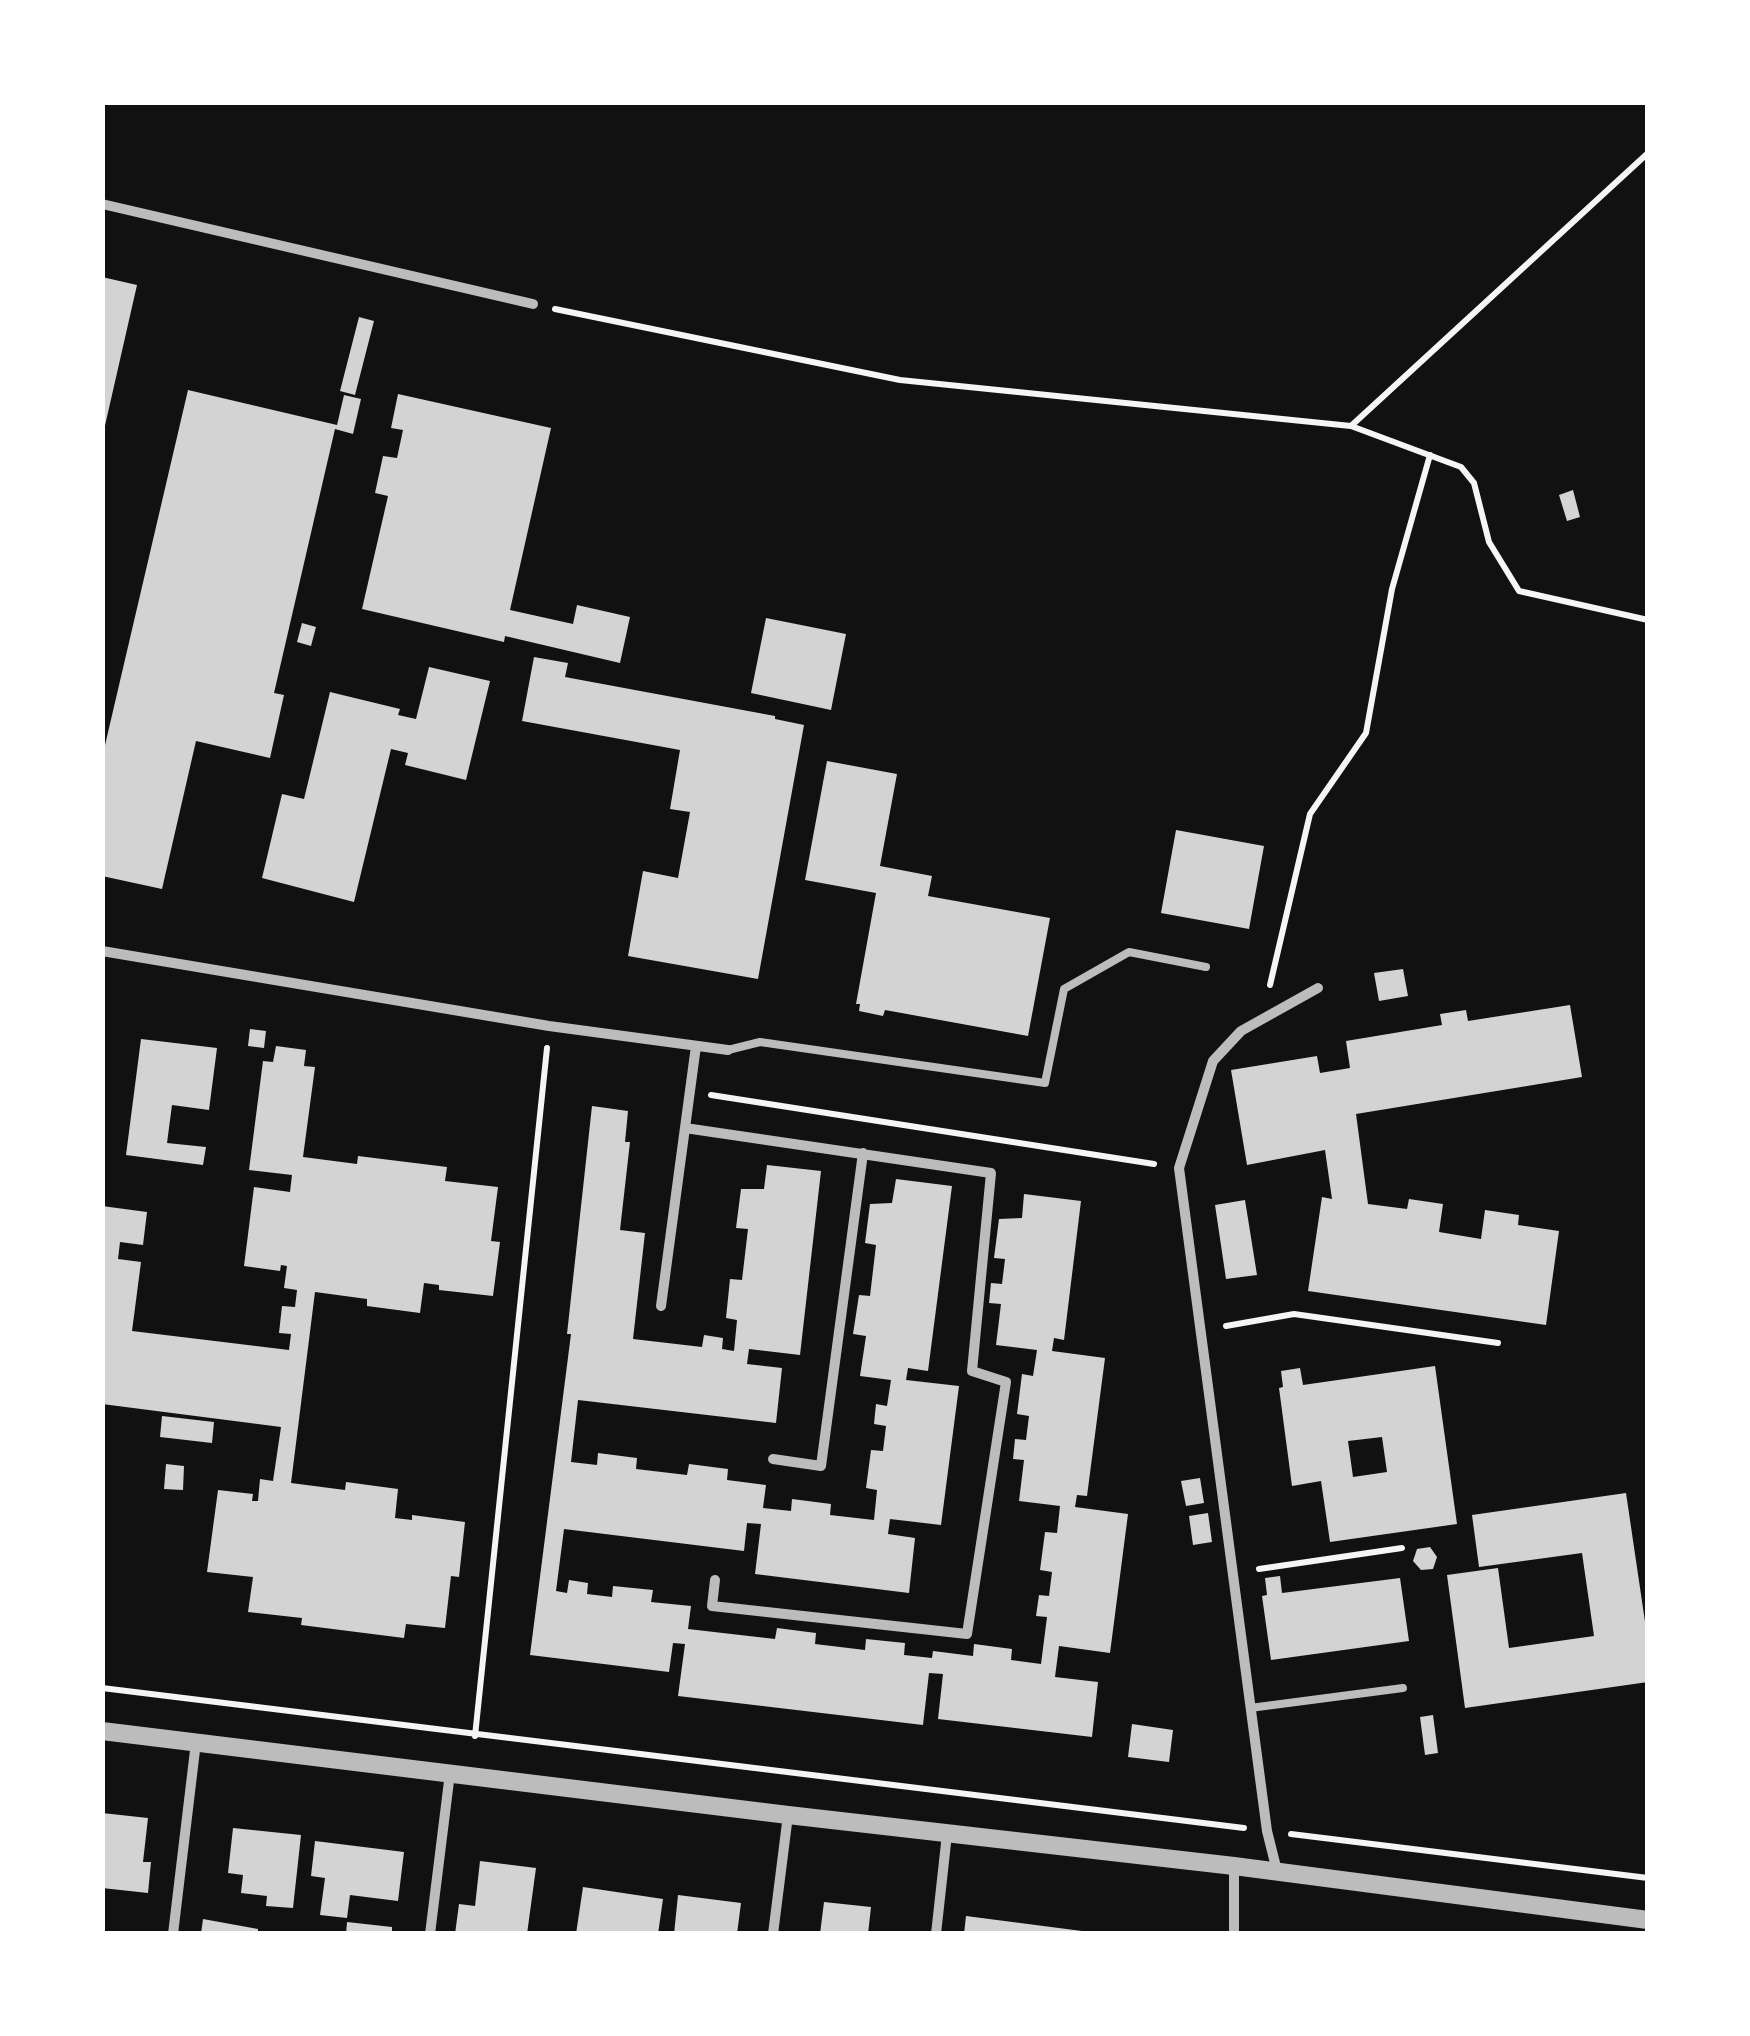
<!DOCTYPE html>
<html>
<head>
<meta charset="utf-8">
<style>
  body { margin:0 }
  #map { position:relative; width:1750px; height:2036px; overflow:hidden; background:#111; font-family:"Asap Condensed",sans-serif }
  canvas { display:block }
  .frame { position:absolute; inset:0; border:105px solid #fff; pointer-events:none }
</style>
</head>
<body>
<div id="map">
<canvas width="1750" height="2036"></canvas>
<div class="frame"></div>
</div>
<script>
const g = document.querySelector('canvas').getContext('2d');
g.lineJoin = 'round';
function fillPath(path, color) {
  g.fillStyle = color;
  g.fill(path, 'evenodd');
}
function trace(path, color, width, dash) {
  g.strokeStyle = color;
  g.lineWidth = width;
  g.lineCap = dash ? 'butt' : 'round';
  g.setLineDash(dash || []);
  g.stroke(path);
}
fillPath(new Path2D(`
  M102 277 137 285 104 430H102Z
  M359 317 374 321 355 395 340 391Z
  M188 390 337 425 344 395 361 399 353 434 335 429 274 693 284 695 270 758 196 741 162 889 102 876V758Z
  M398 394 551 428 510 610 573 624 577 605 630 617 620 663 505 636 504 642 362 609 388 496 375 493 383 456 397 458 403 430 391 428Z
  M1573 490 1580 517 1567 521 1559 495Z
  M766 618 846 634 831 710 751 693Z
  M302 623 316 627 311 646 297 642Z
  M534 657 568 663 565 677 775 716V719L804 725 758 979 628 956 643 871 678 878 690 812 670 809 680 750 522 721Z
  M429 667 490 681 466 780 405 765 408 753 391 749 354 902 262 878 282 794 304 799 330 692 400 709 398 715 416 719Z
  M827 761 897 774 880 866 932 876 928 896 1050 918 1028 1036 885 1010 883 1016 859 1011 860 1004H856L876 893 805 880Z
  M1176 830 1264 846 1249 929 1161 913Z
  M1403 969 1408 996 1379 1001 1374 973Z
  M1570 1005 1582 1077 1356 1114 1368 1204 1407 1209 1409 1199 1443 1204 1439 1232 1481 1239 1485 1210 1519 1215 1518 1225 1559 1231 1546 1325 1308 1291 1322 1197 1332 1199 1325 1150 1247 1165 1231 1070 1317 1056 1320 1073 1350 1068 1346 1041 1442 1025 1440 1014 1466 1010 1468 1021Z
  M250 1029 266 1031 264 1048 248 1046Z
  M141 1039 217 1048 209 1110 172 1105 167 1143 206 1147 203 1165 126 1155Z
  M276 1046 306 1050 304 1066 315 1067 303 1157 357 1164 358 1156 447 1167 445 1181 498 1187 491 1241 500 1242 493 1296 439 1290V1285L424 1283 420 1313 367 1306V1299L315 1292 291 1483 345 1490 346 1482 398 1489 395 1518 412 1520V1515L465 1522 459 1577 451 1576 445 1628 406 1624 404 1638 301 1625 302 1618 248 1612 253 1577 207 1572 218 1490 253 1494 252 1501H258L260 1479 273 1481 281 1427 102 1404V1206L147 1212 143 1245 120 1242 118 1259 141 1262 132 1331 289 1350 291 1334 279 1333 282 1306 295 1307 297 1290 284 1288 287 1266 281 1265 280 1271 244 1266 254 1187 290 1192 292 1175 249 1170 263 1061 273 1062Z
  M592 1106 628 1111 625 1142H630L620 1230 645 1233 633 1339 702 1347 704 1335 723 1338 722 1349 734 1351 737 1320 726 1318 730 1279 742 1280 748 1229 736 1228 741 1189H764L767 1165 821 1171 800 1355 749 1349 747 1364 782 1368 776 1423 578 1400 571 1462 597 1465 598 1453 637 1458 636 1469 687 1475 689 1464 728 1469 727 1480 766 1485 763 1508 791 1511 792 1499 831 1504 830 1515 874 1520 877 1490 866 1488 871 1450 883 1451 886 1426 874 1424 876 1404 887 1406 891 1380 860 1376 866 1336 853 1334 859 1295 870 1296 876 1245 865 1243 870 1204 892 1203 896 1179 952 1186 928 1371 908 1368 906 1380 959 1386 941 1525 890 1519 888 1534 915 1538 909 1593 755 1574 761 1524 747 1523 744 1551 564 1529 556 1591 567 1593 569 1580 588 1583 587 1594 612 1597 613 1586 653 1590 651 1602 691 1606 688 1629 775 1639 777 1628 816 1633 815 1644 865 1650 866 1639 905 1643 904 1655 932 1658 933 1651 973 1656 974 1644 1012 1649 1011 1660 1041 1664 1047 1617 1036 1616 1039 1595 1049 1596 1052 1572 1040 1570 1045 1532 1057 1533 1060 1506 1019 1501 1024 1460 1013 1459 1015 1439 1026 1440 1029 1416 1017 1414 1022 1374 1033 1376 1037 1350 996 1345 1001 1304 989 1303 991 1283 1002 1284 1005 1259 994 1258 999 1219 1022 1218 1024 1194 1081 1201 1064 1340 1054 1338 1052 1351 1105 1358 1087 1496 1077 1495 1075 1507 1128 1514 1110 1653 1059 1646 1055 1677 1098 1682 1092 1737 938 1719 943 1674 929 1673 923 1725 678 1696 685 1644 673 1643 669 1672 530 1655 571 1334H567Z
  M1245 1200 1257 1275 1226 1279 1215 1205Z
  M1435 1366 1457 1524 1330 1542 1321 1481 1292 1486 1279 1388 1283 1387 1281 1371 1300 1368 1303 1385ZM1382 1437 1387 1472 1353 1477 1348 1441Z
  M162 1416 214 1422 212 1443 160 1437Z
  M166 1464 184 1466 183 1490 164 1489Z
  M1200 1478 1204 1503 1186 1506 1181 1481Z
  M1626 1493 1648 1642V1682L1465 1708 1447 1575 1498 1568 1509 1648 1594 1636 1582 1553 1479 1567 1472 1515Z
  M1208 1513 1212 1542 1193 1545 1189 1516Z
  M1430 1547 1437 1557 1433 1569 1421 1570 1413 1561 1417 1549Z
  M1280 1576 1282 1593 1400 1578 1409 1641 1271 1660 1262 1596 1267 1595 1265 1578Z
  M1433 1715 1438 1753 1425 1755 1420 1717Z
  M1132 1724 1173 1730 1169 1762 1128 1757Z
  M102 1813 148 1818 143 1862H151L148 1893 102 1888Z
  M233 1828 301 1835 293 1908 266 1906 267 1896 241 1893 243 1875 228 1873Z
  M315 1841 404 1852 398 1901 350 1895 347 1918 320 1915 325 1878 311 1876Z
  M480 1861 536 1868 527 1934H455L459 1904 475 1906Z
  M583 1887 663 1899 658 1934H576Z
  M678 1895 741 1903 737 1934H674Z
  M824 1902 871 1907 868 1934H820Z
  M966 1916 1082 1931V1934H964Z
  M203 1919 258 1929V1934H201Z
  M347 1922 392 1927V1934H346Z`), '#d3d3d3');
trace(new Path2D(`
  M555 309 900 380 1351 426 1648 153
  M1351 426 1461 467 1474 483 1489 542 1519 591 1648 620
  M1270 985 1310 814 1366 733 1392 589 1430 455
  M711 1095 1154 1164
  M1226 1326 1294 1314 1498 1343
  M1259 1569 1402 1548
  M102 1688 1244 1828
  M475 1736 547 1048
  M1291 1834 1648 1878`), '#f5f5f5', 6);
trace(new Path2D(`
  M728 1050 760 1042 1045 1083 1064 989 1129 952 1206 967
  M1250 1708 1403 1688`), '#bcbcbc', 8);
trace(new Path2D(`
  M102 204 533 304
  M102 951 549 1026 728 1050
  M685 1128 991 1173 972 1371 1006 1382 967 1634 712 1606 715 1580
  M661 1306 696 1046
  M773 1459 821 1466 863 1153
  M1234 1866V1934
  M1277 1871 1267 1831 1179 1168 1213 1061 1241 1031 1318 988
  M173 1934 196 1742
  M430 1934 450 1773
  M773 1934 788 1815
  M936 1934 947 1834`), '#bcbcbc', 10);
trace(new Path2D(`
  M102 1731 788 1815 1234 1866 1648 1920`), '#bcbcbc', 18);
</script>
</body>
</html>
